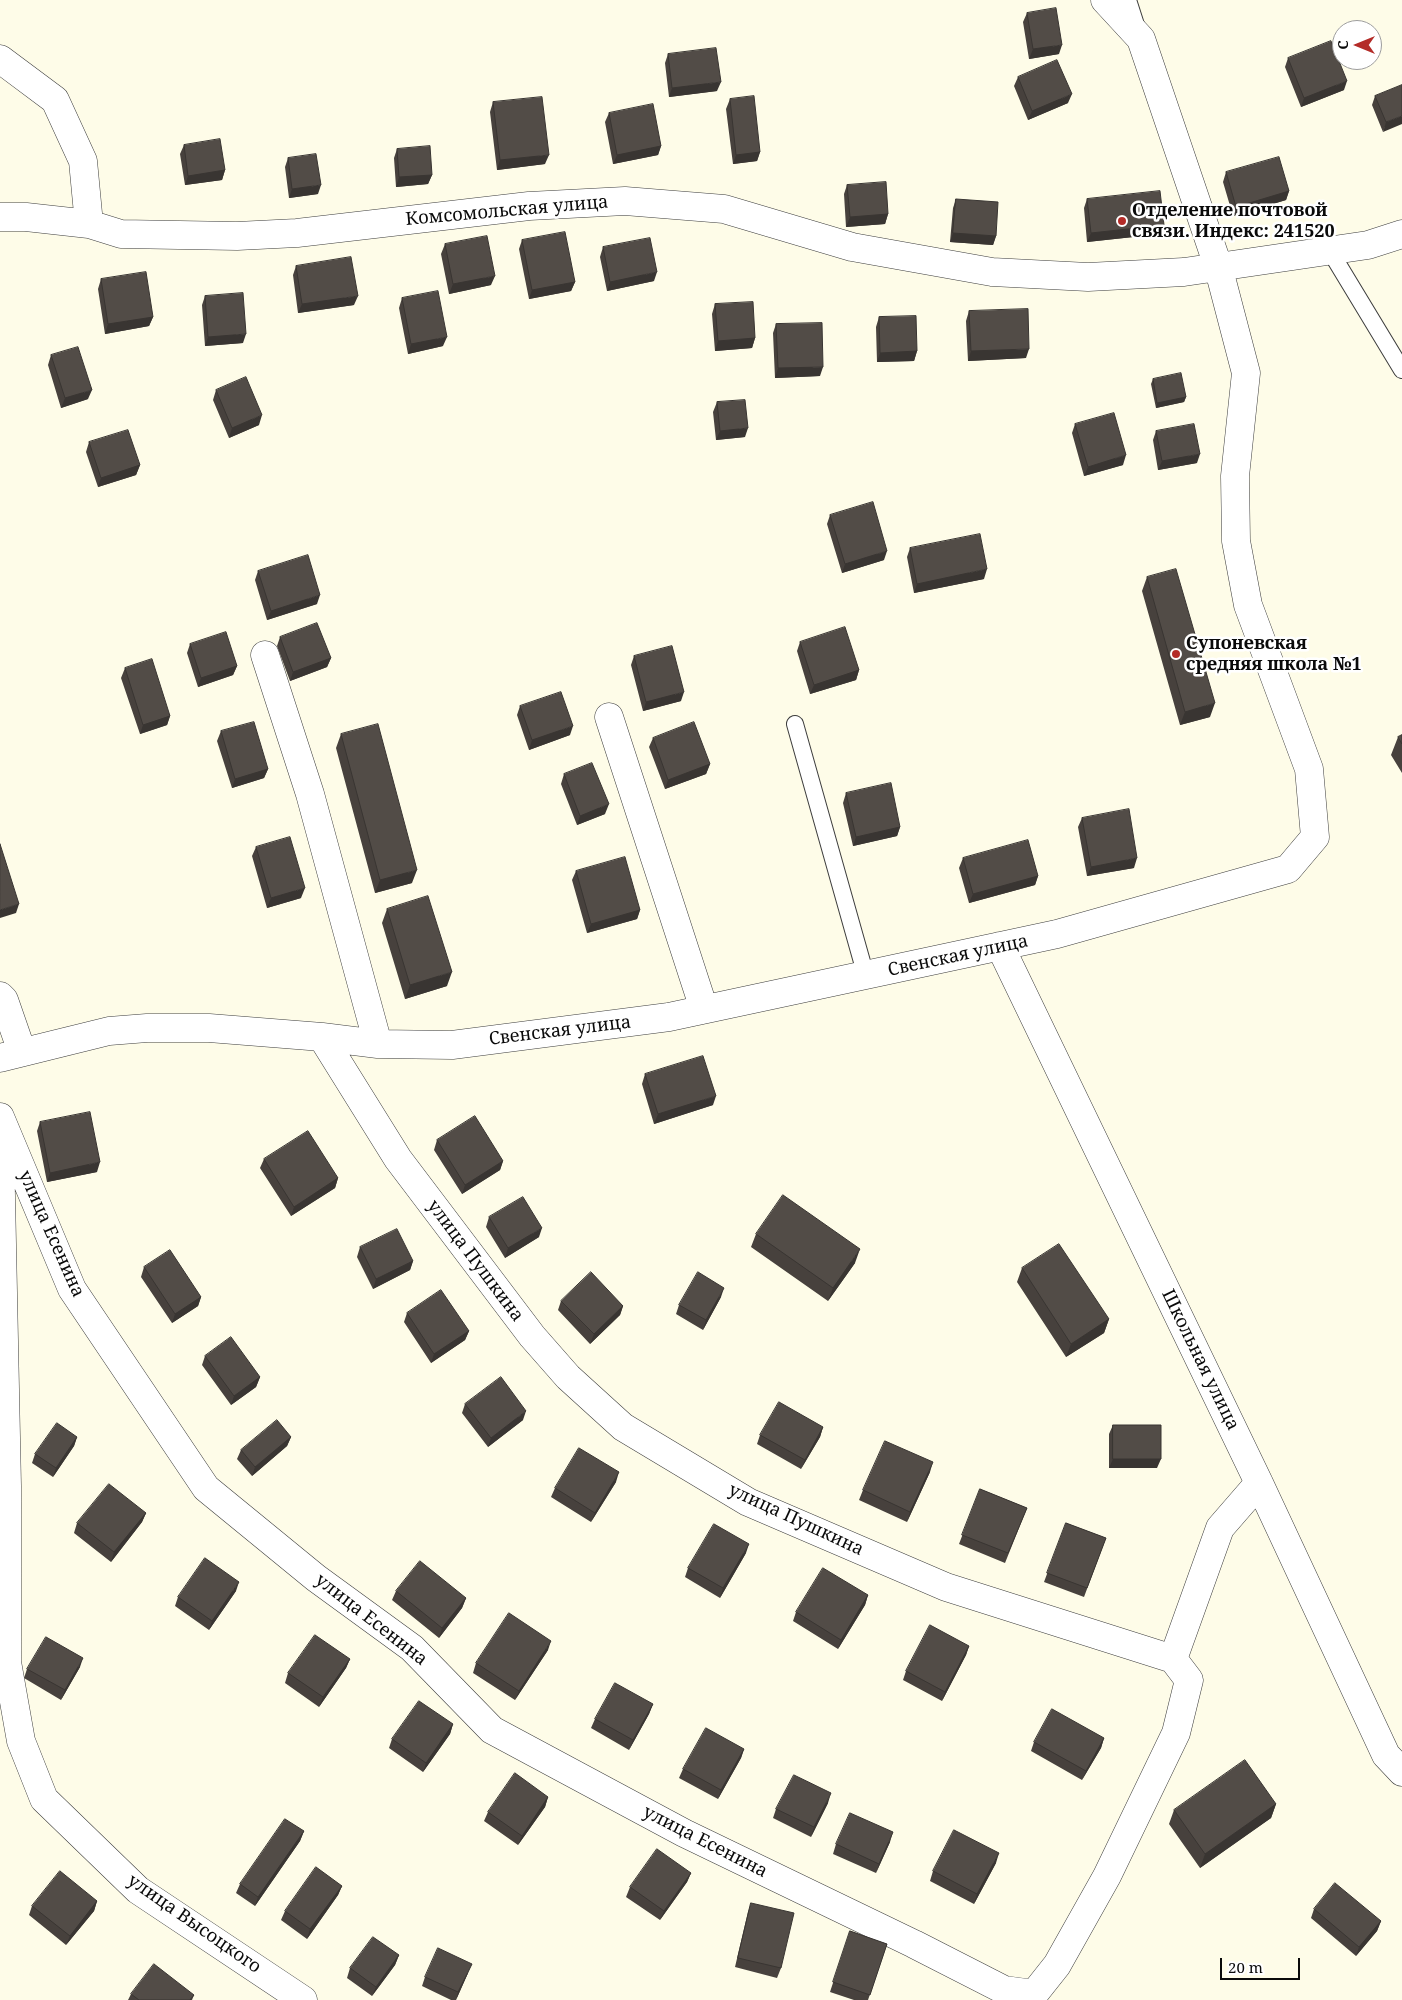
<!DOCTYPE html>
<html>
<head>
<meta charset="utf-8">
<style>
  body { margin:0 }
  #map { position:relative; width:1402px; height:2000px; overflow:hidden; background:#fefce8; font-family:"Noto Serif",serif }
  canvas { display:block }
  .north { position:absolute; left:1332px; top:20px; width:50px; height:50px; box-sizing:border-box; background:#fff; border:1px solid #9d9d9d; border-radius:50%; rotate:270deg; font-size:14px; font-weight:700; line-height:20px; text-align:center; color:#0a0a0a }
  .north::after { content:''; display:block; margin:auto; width:18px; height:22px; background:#b42c28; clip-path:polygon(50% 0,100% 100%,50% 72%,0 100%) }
  .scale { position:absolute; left:1220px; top:1958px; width:80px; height:22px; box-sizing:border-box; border:2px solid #0a0a0a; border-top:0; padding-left:6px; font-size:15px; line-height:18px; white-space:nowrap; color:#0a0a0a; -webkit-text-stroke:4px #fff; paint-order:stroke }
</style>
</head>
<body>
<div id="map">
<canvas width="1402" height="2000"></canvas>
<div class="north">С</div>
<div class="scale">20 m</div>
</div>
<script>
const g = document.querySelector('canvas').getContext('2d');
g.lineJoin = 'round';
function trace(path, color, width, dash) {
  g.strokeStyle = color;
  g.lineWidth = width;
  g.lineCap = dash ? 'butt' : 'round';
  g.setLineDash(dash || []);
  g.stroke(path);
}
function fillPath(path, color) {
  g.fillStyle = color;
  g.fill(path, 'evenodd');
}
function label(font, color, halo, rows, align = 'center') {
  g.font = font + ' "Noto Serif",serif';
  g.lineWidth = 5;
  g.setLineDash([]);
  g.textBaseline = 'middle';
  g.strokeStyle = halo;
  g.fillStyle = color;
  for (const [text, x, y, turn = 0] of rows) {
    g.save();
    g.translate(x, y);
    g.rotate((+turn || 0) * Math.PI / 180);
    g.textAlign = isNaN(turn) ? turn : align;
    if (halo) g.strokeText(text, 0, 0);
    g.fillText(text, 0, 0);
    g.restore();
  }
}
const service = new Path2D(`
  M1128 0 1137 28
  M1330 251 1402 370
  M795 724 866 976`);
const minor = new Path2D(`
  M0 59 55 100 83 161 89 224
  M0 217H26L89 224 121 234 237 236 297 233 529 206 625 201 724 209 852 247 992 272 1088 277 1184 272 1368 245 1402 234
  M265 655 310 794 378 1044
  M609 717 704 1009
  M1000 946 1259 1483 1386 1755 1402 1772
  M0 996 4 1000 22 1052
  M322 1037 398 1159 532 1336 568 1377 623 1427 748 1502 946 1587 1173 1659 1220 1528 1259 1483
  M0 1058 109 1031 147 1028H209L322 1037 378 1044 452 1045 669 1017 1057 934 1288 869 1315 837 1309 769 1248 605 1236 541 1235 476 1246 373 1218 266 1141 39 1105 0
  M0 1117 72 1289 206 1488 316 1578 412 1648 492 1730 684 1833 914 1944 1004 1990 1034 1994 1057 1965 1107 1876 1176 1733 1189 1680 1173 1659
  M0 1148 7 1486V1662L21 1741 44 1799 138 1890 303 2000`);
trace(service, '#3d3d3d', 18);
trace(minor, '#3d3d3d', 29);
trace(service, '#fff', 16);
trace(minor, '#fff', 28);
fillPath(new Path2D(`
  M1027 13 1059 54 1029 59 1023 22Z
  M668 54 717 91 669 97 665 63Z
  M1288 58 1344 90 1301 107 1285 67Z
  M1018 77 1068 103 1028 120 1014 86Z
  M1402 85 1383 132 1372 105 1375 96Z
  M730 99 760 152 757 161 733 164 726 109Z
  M493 102 545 164 497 170 490 112Z
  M609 113 661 146 658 155 613 164 605 122Z
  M184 145 225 170 222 180 185 185 180 154Z
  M397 149 432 175 428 184 396 187 394 158Z
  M288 158 318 194 289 198 285 167Z
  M1226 172 1289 191 1286 200 1233 216 1223 182Z
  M847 185 888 214 885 224 846 227 844 194Z
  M956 199 996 236 993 245 950 242 953 208Z
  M1087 199 1164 225 1161 234 1087 242 1084 208Z
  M522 240 575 282 571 291 529 299 519 249Z
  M445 244 491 285 449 294 441 254Z
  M603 247 654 281 607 291 600 257Z
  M296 266 354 305 298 313 293 275Z
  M101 279 153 317 149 326 105 334 98 289Z
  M205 296 243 343 205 346 202 305Z
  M402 298 443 346 408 354 399 308Z
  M715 304 755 338 752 348 715 351 712 314Z
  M969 311 1026 358 968 361 966 321Z
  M879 317 917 351 914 361 877 362 876 327Z
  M776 324 820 376 775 378 773 333Z
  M51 355 88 399 61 408 48 365Z
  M1153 379 1186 397 1184 402 1156 408 1151 384Z
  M216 390 259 425 229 438 213 400Z
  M717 402 745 437 716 440 713 412Z
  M1075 424 1123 465 1084 476 1072 433Z
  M1156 431 1197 463 1158 470 1153 440Z
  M89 442 140 465 136 475 98 487 86 452Z
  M830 515 884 560 842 573 827 524Z
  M910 548 984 579 914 593 907 557Z
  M258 571 317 604 267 620 255 580Z
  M1147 577 1210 717 1180 725 1142 591Z
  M280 637 331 658 327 667 290 681 277 646Z
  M800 642 859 670 856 680 810 694 797 651Z
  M190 644 237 666 233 675 198 687 187 653Z
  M634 656 681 701 643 711 631 665Z
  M125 668 170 716 167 725 140 734 121 678Z
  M520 706 570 735 529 750 517 715Z
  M221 731 268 769 264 778 232 788 217 741Z
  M341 734 412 883 375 893 336 748Z
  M1402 735V773L1391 755 1398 737Z
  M653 738 710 764 706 774 665 789 649 747Z
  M564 774 605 814 577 825 561 784Z
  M846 793 900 827 897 836 853 846 843 803Z
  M1082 818 1134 868 1087 876 1078 827Z
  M256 847 301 898 267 908 252 856Z
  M963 858 1038 876 1035 885 969 903 959 868Z
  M576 871 640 910 637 919 587 933 572 880Z
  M387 909 447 986 405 999 382 923Z
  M645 1074 713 1105 654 1124 642 1084Z
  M40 1122 97 1172 47 1182 37 1131Z
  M437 1140 503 1161 500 1170 462 1194 434 1150Z
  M264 1159 338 1178 335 1188 291 1216 260 1168Z
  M489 1217 539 1237 505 1258 486 1227Z
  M756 1234 855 1263 828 1301 751 1247Z
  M360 1247 413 1261 410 1270 373 1289 357 1257Z
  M144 1267 201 1297 198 1306 172 1323 141 1277Z
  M1022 1268 1109 1319 1104 1333 1066 1357 1017 1282Z
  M721 1297 703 1330 676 1314 679 1305Z
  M561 1301 623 1306 620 1315 590 1344 558 1310Z
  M407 1313 469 1331 465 1340 431 1363 404 1322Z
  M205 1356 260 1377 256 1387 231 1405 202 1365Z
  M465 1404 523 1420 488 1447 462 1413Z
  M1113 1425 1157 1468H1109V1434Z
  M823 1427 820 1437 801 1469 757 1444 760 1435Z
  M77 1437 74 1446 53 1477 32 1463 35 1454Z
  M291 1437 287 1446 252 1476 237 1459 241 1450Z
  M930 1472 907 1522 859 1500 863 1490Z
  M616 1482 591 1522 551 1497 555 1488Z
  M980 1489 1027 1508 1005 1563 959 1544Z
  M146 1513 142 1522 111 1562 74 1533 77 1523Z
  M1066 1523 1106 1538 1084 1597 1044 1582Z
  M746 1553 720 1598 685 1577 688 1568Z
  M236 1591 209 1630 175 1606 178 1597Z
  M396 1591 466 1598 462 1608 439 1638 392 1600Z
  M868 1595 865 1605 838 1649 793 1621 796 1612Z
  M969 1646 966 1655 942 1701 903 1680 906 1671Z
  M548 1650 515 1700 473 1673 476 1663Z
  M350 1659 346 1668 319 1707 285 1683 288 1673Z
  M80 1667 61 1700 24 1678 27 1669Z
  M653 1704 649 1714 629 1750 591 1728 595 1719Z
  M453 1724 450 1734 423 1772 389 1748 392 1739Z
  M1104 1738 1101 1748 1082 1780 1031 1751 1034 1742Z
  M744 1749 741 1758 718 1799 679 1778 683 1769Z
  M548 1797 545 1807 518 1845 484 1821 488 1812Z
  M828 1803 811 1837 773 1818 776 1809Z
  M1276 1804 1271 1818 1200 1868 1169 1824 1174 1810Z
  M304 1831 300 1841 255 1906 236 1893 240 1884Z
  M890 1842 876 1873 833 1854 836 1844Z
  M996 1863 974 1904 930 1881 933 1871Z
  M691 1873 687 1882 660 1920 626 1897 630 1887Z
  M342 1886 338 1895 307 1939 281 1920 285 1911Z
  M97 1901 94 1911 66 1945 29 1915 32 1906Z
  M751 1903 781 1968 777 1978 735 1967 748 1912Z
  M1314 1909 1381 1921 1377 1931 1356 1956 1311 1918Z
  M850 1931 887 1944 868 2000H854L830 1992Z
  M399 1955 395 1965 372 1996 347 1978 350 1968Z
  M468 1973 456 2000H451L422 1986 425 1977Z
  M131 1994 194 1995 192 2000H128Z`), '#47413d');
fillPath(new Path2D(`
  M1062 45 1059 54 1029 59 1033 49Z
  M1347 81 1344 90 1301 107 1304 98Z
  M721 82 717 91 669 97 672 88Z
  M1072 94 1068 103 1028 120 1032 111Z
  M1402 116V124L1383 132 1386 122Z
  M661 146 658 155 613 164 617 155Z
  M760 152 757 161 733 164 736 155Z
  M549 155 545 164 497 170 500 160Z
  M225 170 222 180 185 185 188 176Z
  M432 175 428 184 396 187 399 177Z
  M321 185 318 194 289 198 292 189Z
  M1289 191 1286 200 1233 216 1236 207Z
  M888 214 885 224 846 227 850 217Z
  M1164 225 1161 234 1087 242 1091 233Z
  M953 233 996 236 993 245 950 242Z
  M657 272 654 281 607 291 610 282Z
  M495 276 491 285 449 294 453 284Z
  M575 282 571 291 529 299 532 290Z
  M358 296 354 305 298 313 302 304Z
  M153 317 149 326 105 334 108 324Z
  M246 334 243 343 205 346 208 337Z
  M447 337 443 346 408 354 411 344Z
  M755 338 752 348 715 351 718 341Z
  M1029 349 1026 358 968 361 971 351Z
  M917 351 914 361 877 362 880 353Z
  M823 367 820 376 775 378 778 368Z
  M92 390 88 399 61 408 65 398Z
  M1186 397 1184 402 1156 408 1157 403Z
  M262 415 259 425 229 438 232 428Z
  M748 428 745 437 716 440 720 431Z
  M1200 454 1197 463 1158 470 1162 461Z
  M1126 455 1123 465 1084 476 1088 467Z
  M140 465 136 475 98 487 101 478Z
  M887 551 884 560 842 573 845 564Z
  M987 569 984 579 914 593 917 584Z
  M320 595 317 604 267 620 271 611Z
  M331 658 327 667 290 681 293 672Z
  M237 666 233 675 198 687 201 678Z
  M859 670 856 680 810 694 814 685Z
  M684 692 681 701 643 711 646 702Z
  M1215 703 1210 717 1180 725 1185 712Z
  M170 716 167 725 140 734 143 725Z
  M573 726 570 735 529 750 532 740Z
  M710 764 706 774 665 789 668 780Z
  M268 769 264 778 232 788 235 779Z
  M609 804 605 814 577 825 580 816Z
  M900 827 897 836 853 846 856 837Z
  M1137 858 1134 868 1087 876 1091 867Z
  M417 870 412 883 375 893 380 880Z
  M1038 876 1035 885 969 903 973 894Z
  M305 888 301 898 267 908 271 898Z
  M19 904 16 913 0 918V910Z
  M640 910 637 919 587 933 591 924Z
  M452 972 447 986 405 999 410 985Z
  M716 1096 713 1105 654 1124 658 1114Z
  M503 1161 500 1170 462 1194 465 1185Z
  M100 1162 97 1172 47 1182 50 1173Z
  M338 1178 335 1188 291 1216 294 1207Z
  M542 1228 539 1237 505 1258 508 1248Z
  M860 1249 855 1263 828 1301 833 1288Z
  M413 1261 410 1270 373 1289 376 1279Z
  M724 1288 721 1297 703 1330 706 1320Z
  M201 1297 198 1306 172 1323 175 1314Z
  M623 1306 620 1315 590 1344 594 1334Z
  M1109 1319 1104 1333 1066 1357 1071 1344Z
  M469 1331 465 1340 431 1363 434 1354Z
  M260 1377 256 1387 231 1405 234 1396Z
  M526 1411 523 1420 488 1447 491 1438Z
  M823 1427 820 1437 801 1469 805 1460Z
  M77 1437 74 1446 53 1477 56 1468Z
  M291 1437 287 1446 252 1476 255 1467Z
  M1113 1459H1161L1157 1468H1109Z
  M933 1462 930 1472 907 1522 910 1512Z
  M619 1472 616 1482 591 1522 595 1513Z
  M146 1513 142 1522 111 1562 114 1552Z
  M749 1544 746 1553 720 1598 723 1588Z
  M239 1582 236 1591 209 1630 212 1621Z
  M868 1595 865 1605 838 1649 841 1640Z
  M466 1598 462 1608 439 1638 442 1628Z
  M551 1641 548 1650 515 1700 519 1691Z
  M969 1646 966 1655 942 1701 945 1692Z
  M83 1658 80 1667 61 1700 65 1690Z
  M350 1659 346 1668 319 1707 323 1697Z
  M653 1704 649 1714 629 1750 633 1740Z
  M453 1724 450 1734 423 1772 426 1763Z
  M1104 1738 1101 1748 1082 1780 1086 1771Z
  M744 1749 741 1758 718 1799 721 1790Z
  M831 1793 828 1803 811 1837 814 1827Z
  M548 1797 545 1807 518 1845 522 1836Z
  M1276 1804 1271 1818 1200 1868 1205 1854Z
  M304 1831 300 1841 255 1906 258 1897Z
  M893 1832 890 1842 876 1873 879 1864Z
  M999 1853 996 1863 974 1904 977 1894Z
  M691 1873 687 1882 660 1920 664 1911Z
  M342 1886 338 1895 307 1939 310 1929Z
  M97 1901 94 1911 66 1945 70 1936Z
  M1381 1921 1377 1931 1356 1956 1359 1947Z
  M399 1955 395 1965 372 1996 376 1987Z
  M472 1964 456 2000 458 1992Z`), '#393532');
const building = new Path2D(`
  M1056 8 1062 45 1033 49 1027 13Z
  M1331 41 1347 81 1304 98 1288 58Z
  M716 48 721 82 672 88 668 54Z
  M1057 60 1072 94 1032 111 1018 77Z
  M1402 85V116L1386 122 1375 96Z
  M754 96 760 152 736 155 730 99Z
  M542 97 549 155 500 160 493 102Z
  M653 104 661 146 617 155 609 113Z
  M220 139 225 170 188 176 184 145Z
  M430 146 432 175 399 177 397 149Z
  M316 154 321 185 292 189 288 158Z
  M1279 157 1289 191 1236 207 1226 172Z
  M886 182 888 214 850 217 847 185Z
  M1160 191 1164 225 1091 233 1087 199Z
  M956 199 998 202 996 236 953 233Z
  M565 232 575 282 532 290 522 240Z
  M487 236 495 276 453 284 445 244Z
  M650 238 657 272 610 282 603 247Z
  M351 257 358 296 302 304 296 266Z
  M146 272 153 317 108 324 101 279Z
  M438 291 447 337 411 344 402 298Z
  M243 293 246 334 208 337 205 296Z
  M753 302 755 338 718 341 715 304Z
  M1028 309 1029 349 971 351 969 311Z
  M916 316 917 351 880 353 879 317Z
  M822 323 823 367 778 368 776 324Z
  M78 347 92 390 65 398 51 355Z
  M1181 373 1186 397 1157 403 1153 379Z
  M246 377 262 415 232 428 216 390Z
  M745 400 748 428 720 431 717 402Z
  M1114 413 1126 455 1088 467 1075 424Z
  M1194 424 1200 454 1162 461 1156 431Z
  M128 430 140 465 101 478 89 442Z
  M873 502 887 551 845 564 830 515Z
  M980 534 987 569 917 584 910 548Z
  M308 555 320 595 271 611 258 571Z
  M1176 569 1215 703 1185 712 1147 577Z
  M317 623 331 658 293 672 280 637Z
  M845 627 859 670 814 685 800 642Z
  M226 632 237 666 201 678 190 644Z
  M672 646 684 692 646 702 634 656Z
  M152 659 170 716 143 725 125 668Z
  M561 692 573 726 532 740 520 706Z
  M254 722 268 769 235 779 221 731Z
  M694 722 710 764 668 780 653 738Z
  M378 724 417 870 380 880 341 734Z
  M1402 735V744L1398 737Z
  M592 763 609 804 580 816 564 774Z
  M891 783 900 827 856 837 846 793Z
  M1129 809 1137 858 1091 867 1082 818Z
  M290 837 305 888 271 898 256 847Z
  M1028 840 1038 876 973 894 963 858Z
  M0 844 19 904 0 910Z
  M625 857 640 910 591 924 576 871Z
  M428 896 452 972 410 985 387 909Z
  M703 1056 716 1096 658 1114 645 1074Z
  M90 1112 100 1162 50 1173 40 1122Z
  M475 1116 503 1161 465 1185 437 1140Z
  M308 1131 338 1178 294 1207 264 1159Z
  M783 1195 860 1249 833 1288 756 1234Z
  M523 1197 542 1228 508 1248 489 1217Z
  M397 1229 413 1261 376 1279 360 1247Z
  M1059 1244 1109 1319 1071 1344 1022 1268Z
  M170 1250 201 1297 175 1314 144 1267Z
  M591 1272 623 1306 594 1334 561 1301Z
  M698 1272 724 1288 706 1320 679 1305Z
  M441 1290 469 1331 434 1354 407 1313Z
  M231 1337 260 1377 234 1396 205 1356Z
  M501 1377 526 1411 491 1438 465 1404Z
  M779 1402 823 1427 805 1460 760 1435Z
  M277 1420 291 1437 255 1467 241 1450Z
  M57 1423 77 1437 56 1468 35 1454Z
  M1113 1425H1161V1459H1113Z
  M885 1441 933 1462 910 1512 863 1490Z
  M579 1448 619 1472 595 1513 555 1488Z
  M109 1484 146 1513 114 1552 77 1523Z
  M980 1489 1027 1508 1008 1553 962 1535Z
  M1066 1523 1106 1538 1087 1588 1047 1573Z
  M714 1524 749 1544 723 1588 688 1568Z
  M205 1558 239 1582 212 1621 178 1597Z
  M420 1561 466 1598 442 1628 396 1591Z
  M823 1568 868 1595 841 1640 796 1612Z
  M509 1613 551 1641 519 1691 476 1663Z
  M930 1625 969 1646 945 1692 906 1671Z
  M315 1635 350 1659 323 1697 288 1673Z
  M46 1637 83 1658 65 1690 27 1669Z
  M615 1683 653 1704 633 1740 595 1719Z
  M419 1701 453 1724 426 1763 392 1739Z
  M1052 1709 1104 1738 1086 1771 1034 1742Z
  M706 1728 744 1749 721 1790 683 1769Z
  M1245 1760 1276 1804 1205 1854 1174 1810Z
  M515 1773 548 1797 522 1836 488 1812Z
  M794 1775 831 1793 814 1827 776 1809Z
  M850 1813 893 1832 879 1864 836 1844Z
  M285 1819 304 1831 258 1897 240 1884Z
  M954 1830 999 1853 977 1894 933 1871Z
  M657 1849 691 1873 664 1911 630 1887Z
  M316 1867 342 1886 310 1929 285 1911Z
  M60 1871 97 1901 70 1936 32 1906Z
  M1335 1883 1381 1921 1359 1947 1314 1909Z
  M751 1903 794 1913 781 1968 738 1958Z
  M850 1931 887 1944 870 1995 833 1982Z
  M373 1937 399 1955 376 1987 350 1968Z
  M438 1948 472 1964 458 1992 425 1977Z
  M154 1964 194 1995 190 2000H139L131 1994Z`);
fillPath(building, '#524c47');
trace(building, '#393532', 1);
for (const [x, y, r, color] of [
  [1122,221,5,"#b42c28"],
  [1176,654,5,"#b42c28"]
]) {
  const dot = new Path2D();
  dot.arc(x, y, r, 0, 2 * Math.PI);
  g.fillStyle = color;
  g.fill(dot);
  trace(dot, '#fff', 2);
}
label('18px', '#0a0a0a', '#fff', [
  ["Комсомольская улица",507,211,-5],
  ["Свенская улица",958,956,-12],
  ["Свенская улица",560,1031,-7],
  ["улица Есенина",51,1234,66],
  ["улица Пушкина",475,1261,53],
  ["Школьная улица",1200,1360,64],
  ["улица Пушкина",796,1520,25],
  ["улица Есенина",371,1620,38],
  ["улица Есенина",705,1842,27],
  ["улица Высоцкого",194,1924,35]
]);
label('bold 18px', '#0a0a0a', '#fff', [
  ["Отделение почтовой",1132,211],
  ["связи. Индекс: 241520",1132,232],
  ["Супоневская",1186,644],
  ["средняя школа №1",1186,665]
], 'left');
</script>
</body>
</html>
